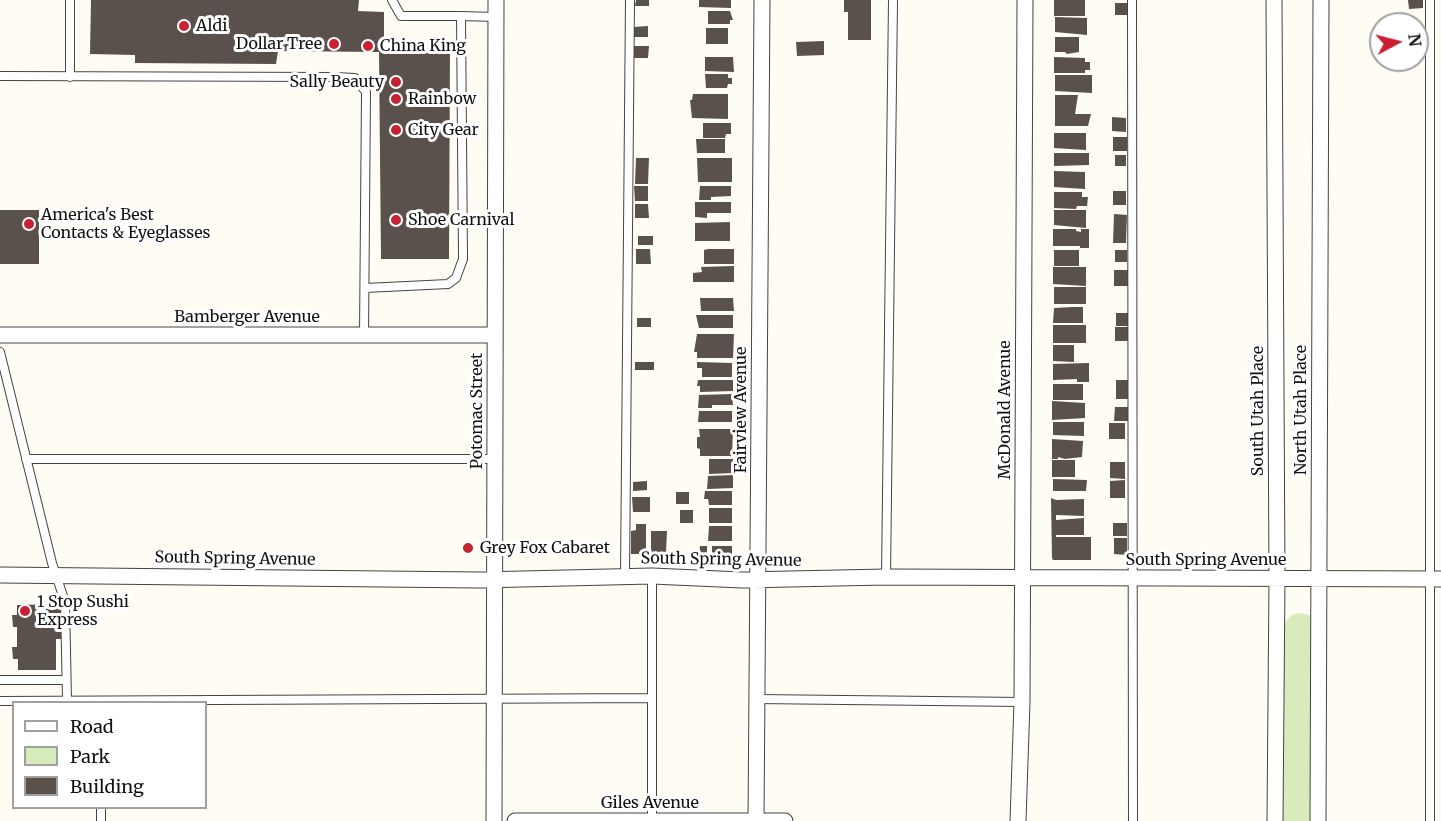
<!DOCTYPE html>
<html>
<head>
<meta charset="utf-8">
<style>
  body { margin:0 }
  #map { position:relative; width:1441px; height:821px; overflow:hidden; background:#fffcf4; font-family:Merriweather,serif }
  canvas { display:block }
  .legend { position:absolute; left:12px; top:701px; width:195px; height:108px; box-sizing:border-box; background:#fff; border:2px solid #a0a0a0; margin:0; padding:8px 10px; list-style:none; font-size:18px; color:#111 }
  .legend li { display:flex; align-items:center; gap:12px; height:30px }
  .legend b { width:30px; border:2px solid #a0a0a0 }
  .north { position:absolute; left:1369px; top:12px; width:60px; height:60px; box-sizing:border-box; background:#fff; border:2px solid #a0a0a0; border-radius:50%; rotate:83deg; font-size:16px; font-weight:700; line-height:24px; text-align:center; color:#111 }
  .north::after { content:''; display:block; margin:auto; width:21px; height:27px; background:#c82134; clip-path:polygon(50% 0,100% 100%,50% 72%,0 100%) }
</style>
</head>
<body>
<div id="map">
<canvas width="1441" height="821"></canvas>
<ul class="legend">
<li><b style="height:8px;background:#fff"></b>Road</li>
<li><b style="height:16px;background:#d8ecbb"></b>Park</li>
<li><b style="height:16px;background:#5a514c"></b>Building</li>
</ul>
<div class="north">N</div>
</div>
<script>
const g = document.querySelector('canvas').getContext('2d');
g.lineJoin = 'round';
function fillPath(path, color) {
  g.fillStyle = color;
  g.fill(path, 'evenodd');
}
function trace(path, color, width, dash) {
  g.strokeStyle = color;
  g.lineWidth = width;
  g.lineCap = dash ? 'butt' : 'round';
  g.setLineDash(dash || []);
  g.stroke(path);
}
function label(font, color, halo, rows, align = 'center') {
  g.font = font + ' Merriweather,serif';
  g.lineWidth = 6;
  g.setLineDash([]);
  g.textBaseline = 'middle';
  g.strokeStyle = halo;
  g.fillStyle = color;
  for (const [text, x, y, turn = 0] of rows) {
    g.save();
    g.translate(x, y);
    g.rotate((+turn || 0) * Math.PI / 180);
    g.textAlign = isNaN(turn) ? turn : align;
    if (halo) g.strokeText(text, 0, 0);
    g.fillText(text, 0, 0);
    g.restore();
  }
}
fillPath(new Path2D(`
  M1298 613 1310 615 1314 622 1313 821H1283V630C1285 621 1289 615 1298 613Z`), '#d8ecbb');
fillPath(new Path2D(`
  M91 0H359L358 11 384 12V47L450 49 449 259H381L379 52 278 51 276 64 135 63V55L90 54Z
  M636 0H649V6H635Z
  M699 0H731V8L699 7Z
  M844 0H871V40H848V12H844Z
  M1054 0H1085V16H1054Z
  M1408 0H1423V8L1409 9Z
  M1115 3H1128V15H1115Z
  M708 11H730L733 20H730V24H708Z
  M1055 17 1087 18V35L1055 32Z
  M648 26V37H634V27Z
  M706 28H728V44H706Z
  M1055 37H1079V52L1067 54 1065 52H1055Z
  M824 41V55L797 56 796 42Z
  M634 46H649L648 58H634Z
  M705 57H733L734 72 705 71Z
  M1054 57 1085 58V62H1090V70H1085V73H1054Z
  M705 74H728V78H732V84H728L727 88H706Z
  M1055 75H1092V93L1055 91Z
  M693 94H728V119L692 118 690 100H692Z
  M1055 95H1078L1075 114H1091L1088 126H1055Z
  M1112 117 1126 118V132L1112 131Z
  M703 123H731V134H726L725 138H703Z
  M1054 133H1086V150L1054 148Z
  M1113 137H1127V151H1113Z
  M696 139H725V153H697Z
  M1054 153H1089V165L1054 166Z
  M1115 155H1126V166H1115Z
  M636 158H649L648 184H635Z
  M697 158H732V182H698Z
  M1054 171 1085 172V189L1054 187Z
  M634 186H648V201H635Z
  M700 186H731V196L711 197V200H699Z
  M1113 191H1126V205H1113Z
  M1054 192H1082V197H1088L1087 206H1077L1076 209 1054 208Z
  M695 202H731V213H707V218L695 217Z
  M635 204H648L649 218H635Z
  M0 210H39V264H0Z
  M1054 210H1086V228L1054 225Z
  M1114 214 1127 215 1126 243H1113Z
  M730 222V241H695V223Z
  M1053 229H1076V231L1081 232V229H1089V248H1080V246H1053Z
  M638 236H653V245H638Z
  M636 249H650L651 264H636Z
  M708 249H734V264H704V250Z
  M1054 250H1079V266H1054Z
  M1115 250H1127V262H1115Z
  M734 266V282H693V273L702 272 701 267Z
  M1053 267H1086V286L1053 284Z
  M1114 270H1128V286H1114Z
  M1054 287H1086V304H1054Z
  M700 298H733L734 311H701Z
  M1073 307H1083V323H1053L1054 308Z
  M1116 313H1128V326H1116Z
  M696 315H733V328H699Z
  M637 318H651V327H637Z
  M1053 325H1086V343H1053Z
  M1115 327H1129V341H1115Z
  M697 334H734L733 358H697V352H694Z
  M1053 345H1074V362L1053 361Z
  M635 362H654V370H635Z
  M697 362 732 363V377H702V368H697Z
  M1089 363V382H1077V379L1053 380V364Z
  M698 380H733V391L700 392V386H697Z
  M1116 380H1129V399H1116Z
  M1053 384H1083V400H1053Z
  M732 394 733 405H712V408H698L699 395Z
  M1052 401 1085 403V418L1052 420Z
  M1115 407H1128L1129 421H1114Z
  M699 411H732V422H698Z
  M1053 422H1084V436L1053 435Z
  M1109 423H1125V439H1109Z
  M699 429H733L732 456H700V449L697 448V437H700Z
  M1052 439 1083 441 1082 457 1065 459 1058 457V459H1052Z
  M709 459H733V473L709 474Z
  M1052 460H1075V477H1052Z
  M1110 462H1125V479L1110 478Z
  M733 475V488L707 489 708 476Z
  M1053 479 1087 480 1086 491H1053Z
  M1125 480V498H1110V481Z
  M647 481V490L633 491V482Z
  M705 491H732V505H709L708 499H704Z
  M676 492H689V504H676Z
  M632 497H650V512H633Z
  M1051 498 1056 500 1084 499V516L1056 515V520L1084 518V535H1056V537H1091V560H1053L1052 558Z
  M709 508H732V523H709Z
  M680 510H693V523H680Z
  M1113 523H1127V536H1113Z
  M636 524H646V554H631V531L636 530Z
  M709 526H732V541H708Z
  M651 531H667L666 553H651Z
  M1114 538H1127V555L1114 554Z
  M700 546H707V562H699Z
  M712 546H732V561L712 562Z
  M61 604V639H56V670H18V659H13L12 647H17V627H13L12 615H17V605Z`), '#5a514c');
const lane = new Path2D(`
  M1132 0 1133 821
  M461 16 496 17
  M0 76 335 77 355 78 366 92 364 335
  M70 77V0
  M365 288 448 284 456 278 463 259 461 16H401L392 0
  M0 352 52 563 65 602 67 700
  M26 459H495
  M625 576 630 0
  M652 576V821
  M886 577 893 0
  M0 680H66
  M756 699 1022 702
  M0 701 652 698
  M101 808V821
  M1430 821V0`);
const street = new Path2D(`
  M1274 0 1277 578 1275 821
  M0 335H495
  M0 575 479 580 652 576 742 580 886 577 1441 579
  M494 821 496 0
  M515 821H785
  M756 821 762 0
  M1018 821 1022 702 1025 0
  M1318 821 1321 0`);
trace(lane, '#444', 10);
trace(street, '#444', 17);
trace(lane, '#fff', 8);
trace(street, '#fff', 15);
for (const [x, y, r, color] of [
  [184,26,6,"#c82134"],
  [334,44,6,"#c82134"],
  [368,46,6,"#c82134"],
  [396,82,6,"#c82134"],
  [396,99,6,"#c82134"],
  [396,130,6,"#c82134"],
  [396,220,6,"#c82134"],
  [29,224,6,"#c82134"],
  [468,548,6,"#c82134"],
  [25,611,6,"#c82134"]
]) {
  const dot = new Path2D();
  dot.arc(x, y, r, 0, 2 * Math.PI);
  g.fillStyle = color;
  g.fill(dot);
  trace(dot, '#fff', 2);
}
label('16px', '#111', '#fff', [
  ["Aldi",196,26],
  ["Dollar Tree",322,44,"right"],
  ["China King",380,46],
  ["Sally Beauty",384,82,"right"],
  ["Rainbow",408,99],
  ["City Gear",408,130],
  ["America's Best",41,215],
  ["Contacts & Eyeglasses",41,233],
  ["Shoe Carnival",408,220],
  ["Grey Fox Cabaret",480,548],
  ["1 Stop Sushi",37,602],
  ["Express",37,620]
], 'left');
label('16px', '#111', '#fff', [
  ["Bamberger Avenue",247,317],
  ["Fairview Avenue",741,410,-90],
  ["McDonald Avenue",1005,410,-90],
  ["North Utah Place",1301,410,-90],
  ["Potomac Street",477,411,-90],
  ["South Utah Place",1258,411,-90],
  ["South Spring Avenue",235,559,1],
  ["South Spring Avenue",721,560,1],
  ["South Spring Avenue",1206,560],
  ["Giles Avenue",650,803]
]);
</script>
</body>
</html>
